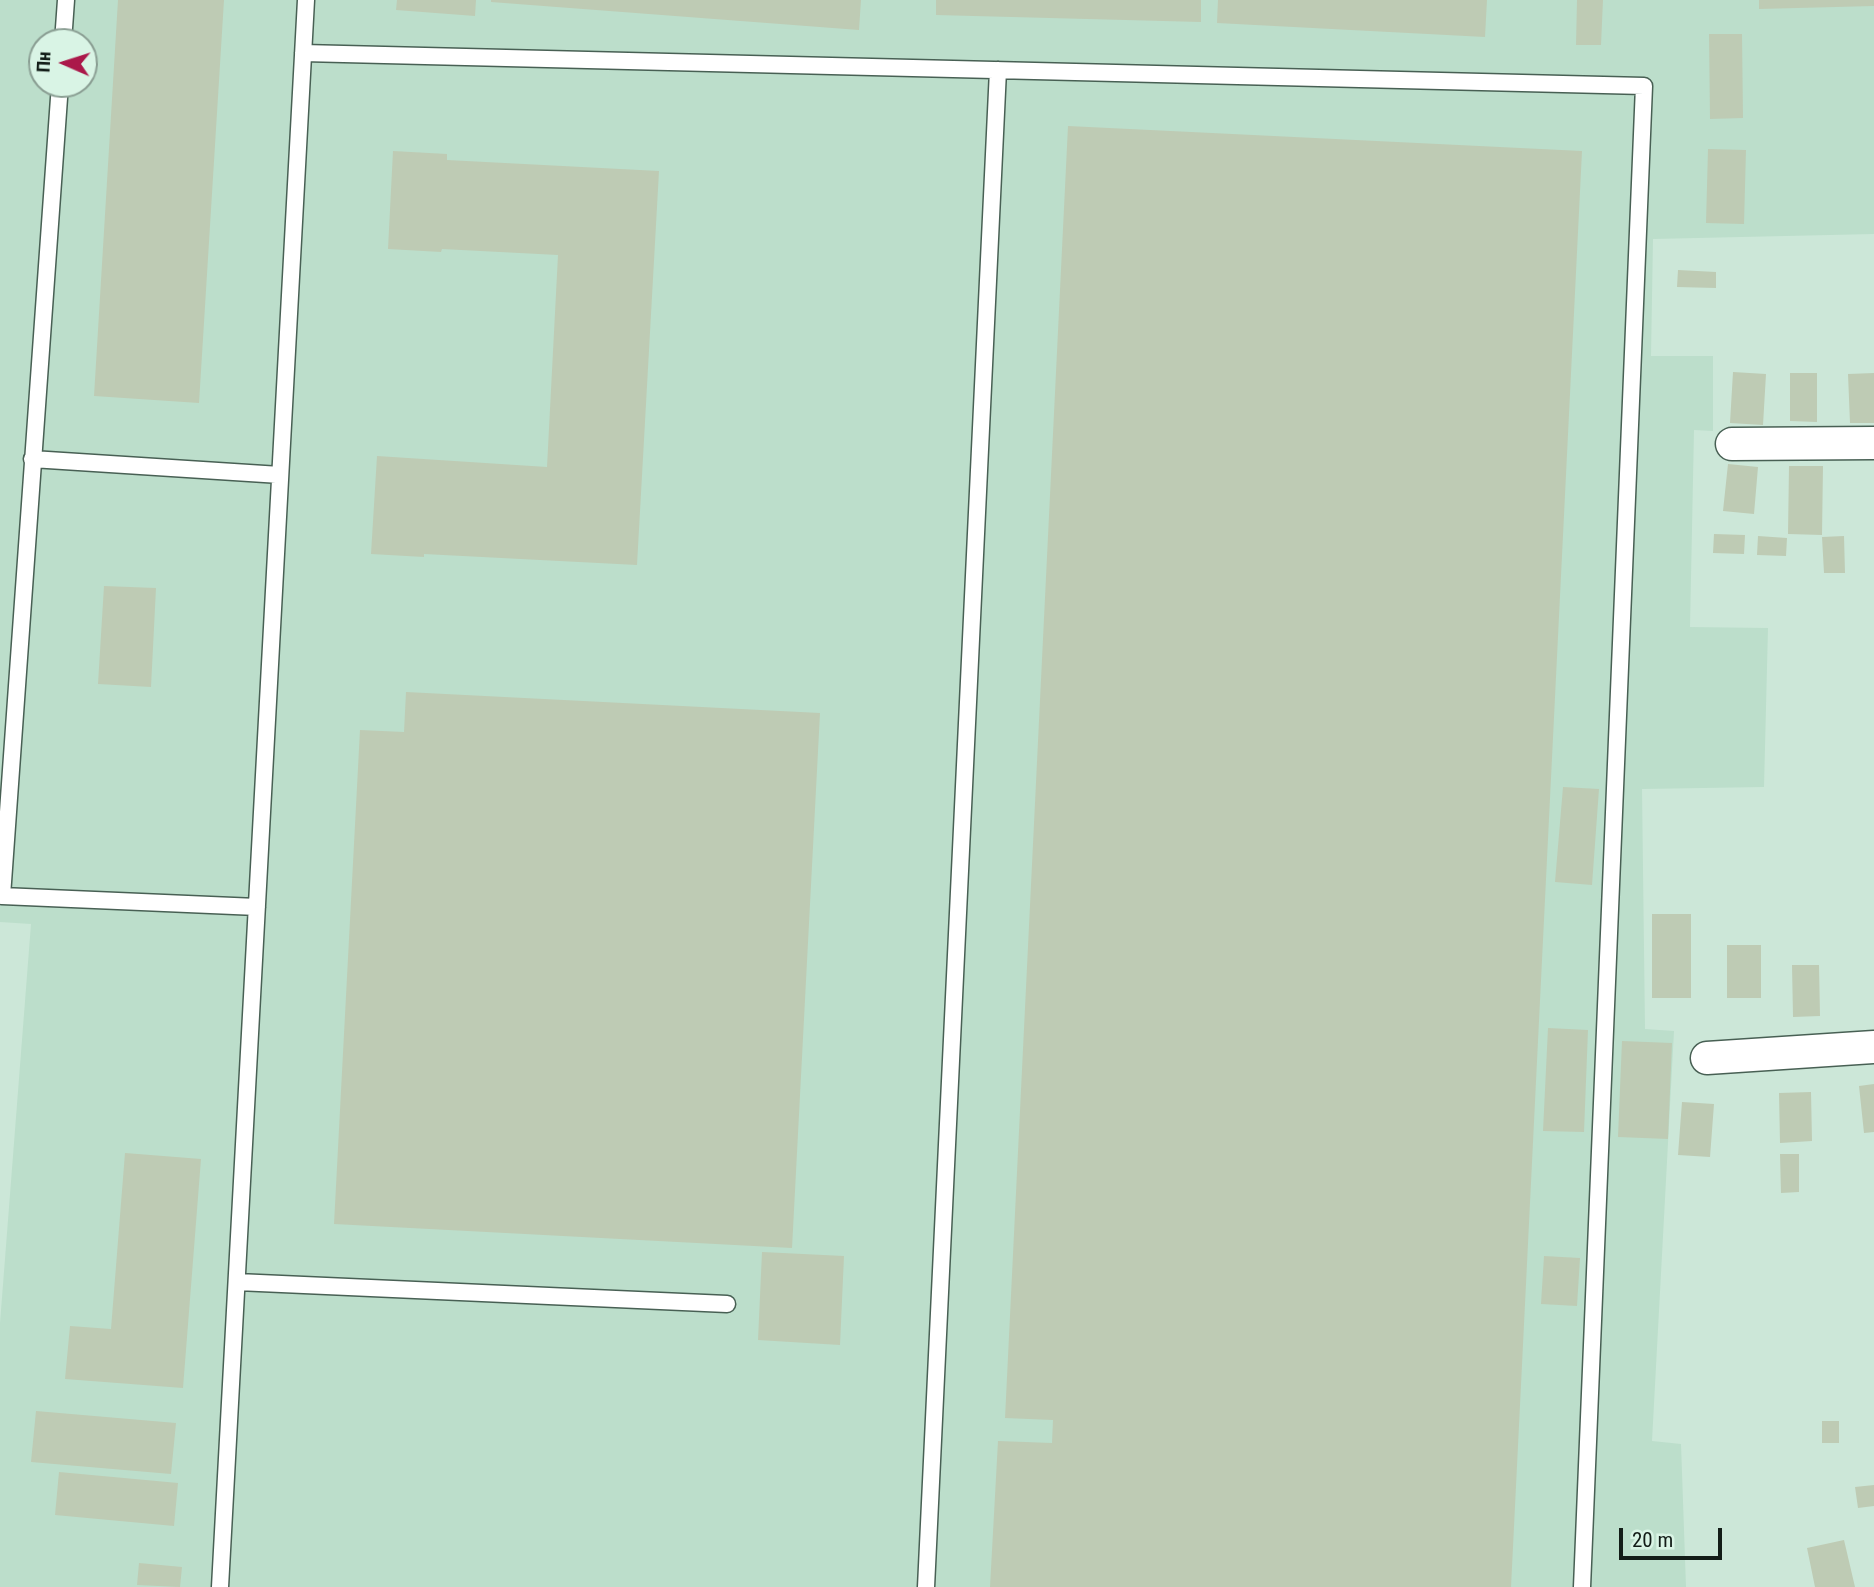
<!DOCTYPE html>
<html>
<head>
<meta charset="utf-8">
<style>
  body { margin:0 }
  #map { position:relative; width:1874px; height:1587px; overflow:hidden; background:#cce7d8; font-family:"Roboto Condensed",sans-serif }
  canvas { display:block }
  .north { position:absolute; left:28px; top:28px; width:70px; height:70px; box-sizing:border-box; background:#d9f4e5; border:2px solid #8a9e93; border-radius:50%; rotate:273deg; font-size:19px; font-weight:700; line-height:28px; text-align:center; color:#131d18 }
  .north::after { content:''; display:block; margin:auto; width:24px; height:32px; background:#ab184a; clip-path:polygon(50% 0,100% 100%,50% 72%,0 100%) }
  .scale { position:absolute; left:1619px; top:1528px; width:103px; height:32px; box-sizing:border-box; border:4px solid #131d18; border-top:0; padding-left:9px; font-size:21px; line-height:24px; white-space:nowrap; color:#131d18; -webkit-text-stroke:5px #d9f4e5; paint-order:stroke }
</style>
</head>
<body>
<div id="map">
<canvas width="1874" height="1587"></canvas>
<div class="north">Пн</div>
<div class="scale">20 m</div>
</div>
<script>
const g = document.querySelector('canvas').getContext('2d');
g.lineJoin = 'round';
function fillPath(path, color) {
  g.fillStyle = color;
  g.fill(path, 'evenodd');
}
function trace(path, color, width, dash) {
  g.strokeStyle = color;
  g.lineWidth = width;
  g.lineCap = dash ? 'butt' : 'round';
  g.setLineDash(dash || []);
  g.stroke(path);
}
fillPath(new Path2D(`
  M0 0H1874V234L1653 239 1651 356H1713V431L1694 430 1690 627 1768 628 1764 787 1642 789 1645 1029 1674 1031 1652 1441 1681 1444 1686 1587H0V1323L31 924 0 922ZM42 42H84V84H42Z`), '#bcdecb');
fillPath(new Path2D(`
  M118 0H224L199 403 94 396Z
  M397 0H476L475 16 396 10Z
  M491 0H861L859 30 491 2Z
  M936 0H1201V22L936 15Z
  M1218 0H1487L1485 37 1217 23Z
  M1577 0H1603L1601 45H1576Z
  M1759 0H1874V6L1759 9Z
  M1709 34H1742L1743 118 1710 119Z
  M1068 126 1582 151 1511 1587H990L998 1441 1052 1443 1053 1420 1005 1418Z
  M1708 149 1746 150 1744 224 1706 223Z
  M393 151 447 154V160L659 171 637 565 424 554V557L371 554 377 456 547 467 558 255 442 249 441 252 388 249Z
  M1678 270 1716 272V288L1677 287Z
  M1733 372 1766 374 1763 425 1730 423Z
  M1790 373H1817V422L1790 421Z
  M1874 373V423H1850L1848 374Z
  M1728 464 1758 467 1754 514 1723 511Z
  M1789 466H1823L1822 535 1788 534Z
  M1714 534 1745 535 1744 554 1713 553Z
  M1758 536 1787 538 1786 556 1757 555Z
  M1844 536 1845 573H1824L1822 537Z
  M104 586 156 588 151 687 98 684Z
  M406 692 820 713 792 1248 334 1224 360 730 404 732Z
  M1563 787 1599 789 1592 885 1555 882Z
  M1652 914H1691V998H1652Z
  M1727 945H1761V998H1727Z
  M1792 965H1819L1820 1016 1793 1017Z
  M1548 1028 1588 1030 1584 1132 1543 1131Z
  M1622 1041 1672 1043 1668 1139 1618 1137Z
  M1874 1084V1132L1864 1133 1859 1086Z
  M1811 1092 1812 1141 1780 1143 1779 1093Z
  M1682 1102 1714 1104 1710 1157 1678 1155Z
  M125 1153 201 1159 183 1388 65 1379 70 1326 111 1329Z
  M1780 1154H1799V1192L1781 1193Z
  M762 1252 844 1256 840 1345 758 1340Z
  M1544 1256 1580 1258 1577 1306 1541 1304Z
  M36 1411 176 1423 171 1474 31 1462Z
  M1822 1421H1839V1443H1822Z
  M59 1472 178 1483 174 1526 55 1515Z
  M1874 1485V1506L1858 1508 1855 1487Z
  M1844 1540 1855 1587H1815L1807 1548Z
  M139 1563 182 1567 180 1587 137 1585Z`), '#becbb4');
const lane = new Path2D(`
  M63 42 66 0
  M303 53 1644 86 1582 1587
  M60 84 2 896 257 907
  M32 459 280 475
  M237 1282 727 1304
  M220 1587 306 0
  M926 1587 998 70`);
const street = new Path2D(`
  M1732 444 1874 443
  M1707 1058 1874 1047`);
trace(lane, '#486054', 19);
trace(street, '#486054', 35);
trace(lane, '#fff', 16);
trace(street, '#fff', 32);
</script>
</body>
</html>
